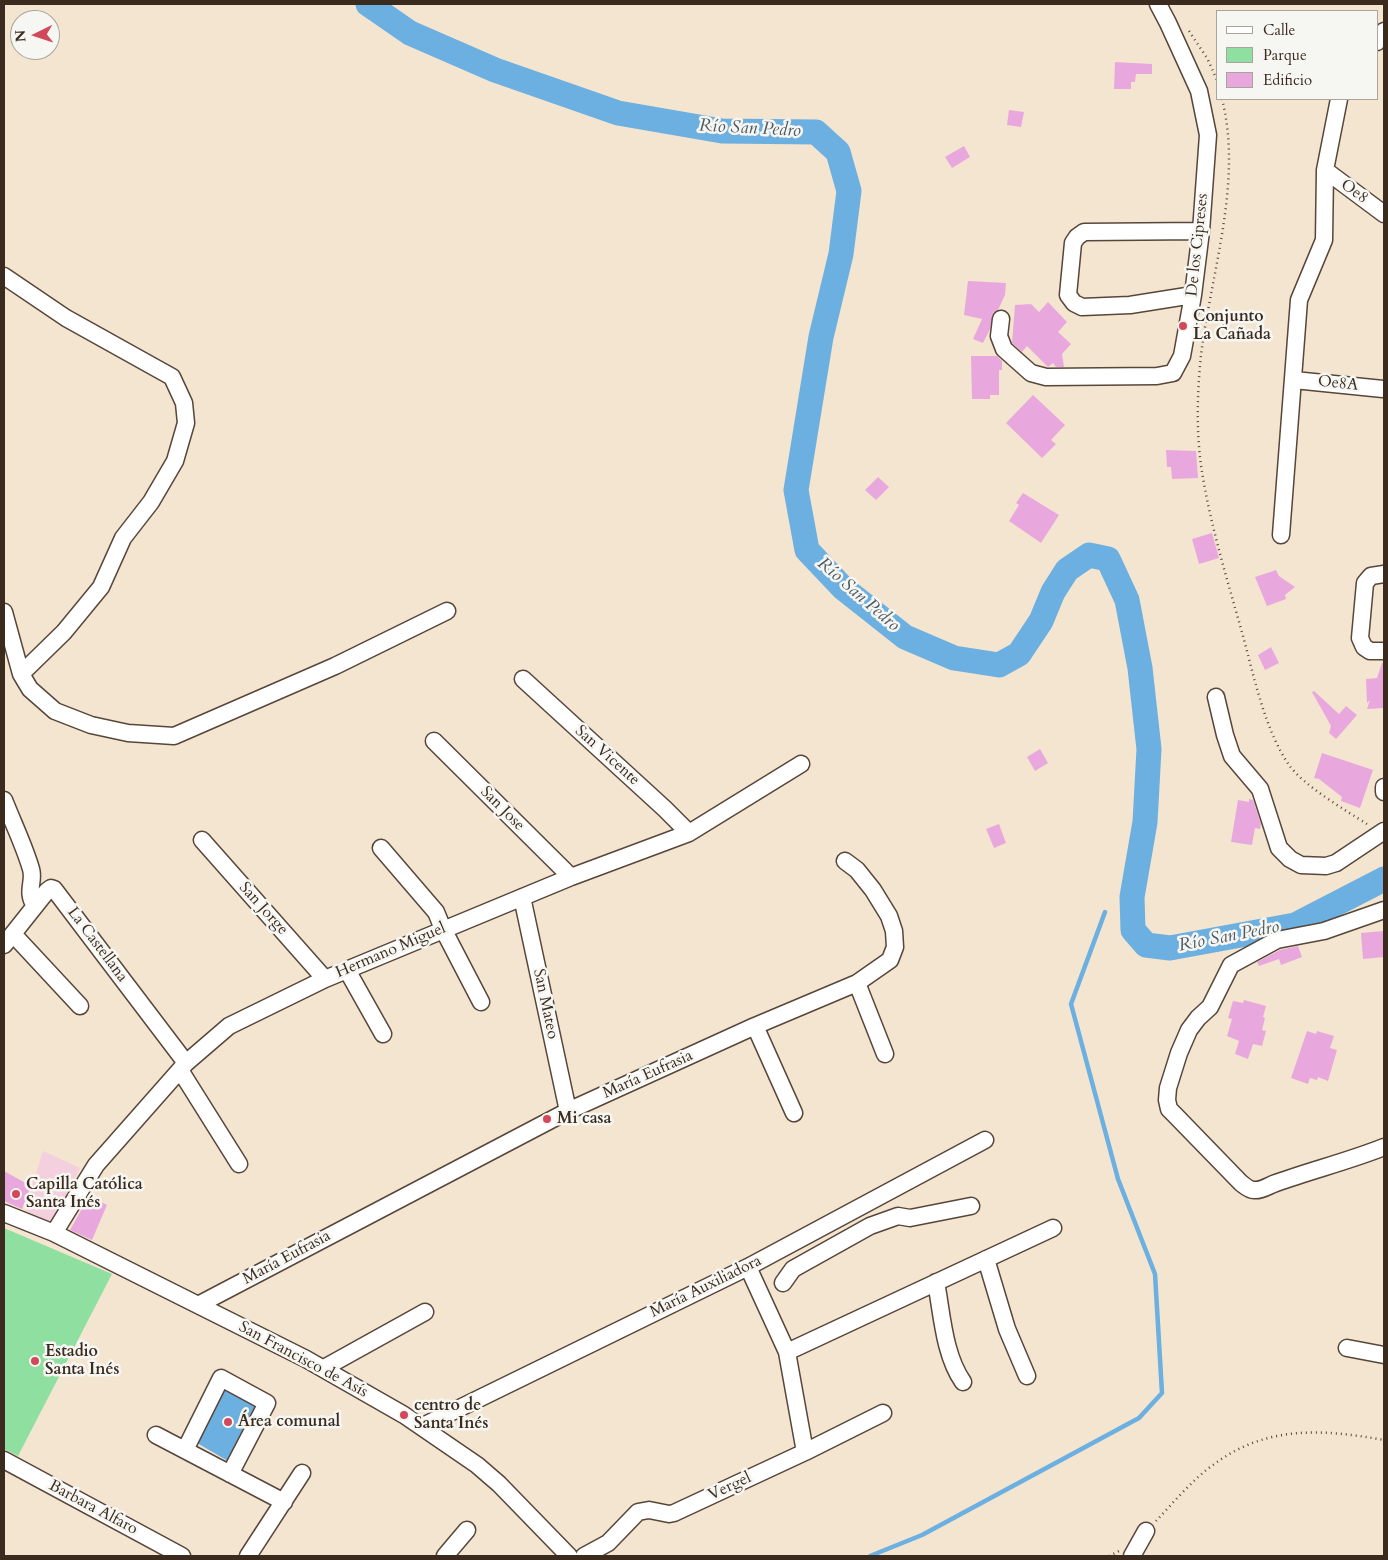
<!DOCTYPE html>
<html>
<head>
<meta charset="utf-8">
<style>
  body { margin:0 }
  #map { position:relative; width:1388px; height:1560px; overflow:hidden; background:#f4e5d0; font-family:Cardo,serif }
  canvas { display:block }
  .frame { position:absolute; inset:0; border:5px solid #3b2a1e; pointer-events:none }
  .legend { position:absolute; left:1216px; top:10px; width:162px; height:90px; box-sizing:border-box; background:#f6f6f2; border:1px solid #aba49d; margin:0; padding:6px 9px; list-style:none; font-size:15px; color:#3b2a1e }
  .legend li { display:flex; align-items:center; gap:10px; height:25px }
  .legend b { width:25px; border:1px solid #aba49d }
  .north { position:absolute; left:10px; top:10px; width:50px; height:50px; box-sizing:border-box; background:#f6f6f2; border:1px solid #aba49d; border-radius:50%; rotate:266deg; font-size:14px; font-weight:700; line-height:20px; text-align:center; color:#3b2a1e }
  .north::after { content:''; display:block; margin:auto; width:18px; height:22px; background:#d1495b; clip-path:polygon(50% 0,100% 100%,50% 72%,0 100%) }
</style>
</head>
<body>
<div id="map">
<canvas width="1388" height="1560"></canvas>
<div class="frame"></div>
<ul class="legend">
<li><b style="height:6px;background:#fff"></b>Calle</li>
<li><b style="height:14px;background:#8fe0a0"></b>Parque</li>
<li><b style="height:14px;background:#e9a8dd"></b>Edificio</li>
</ul>
<div class="north">N</div>
</div>
<script>
const g = document.querySelector('canvas').getContext('2d');
g.lineJoin = 'round';
function fillPath(path, color) {
  g.fillStyle = color;
  g.fill(path, 'evenodd');
}
function trace(path, color, width, dash) {
  g.strokeStyle = color;
  g.lineWidth = width;
  g.lineCap = dash ? 'butt' : 'round';
  g.setLineDash(dash || []);
  g.stroke(path);
}
function label(font, color, halo, rows, align = 'center') {
  g.font = font + ' Cardo,serif';
  g.lineWidth = 5;
  g.setLineDash([]);
  g.textBaseline = 'middle';
  g.strokeStyle = halo;
  g.fillStyle = color;
  for (const [text, x, y, turn = 0] of rows) {
    g.save();
    g.translate(x, y);
    g.rotate((+turn || 0) * Math.PI / 180);
    g.textAlign = isNaN(turn) ? turn : align;
    if (halo) g.strokeText(text, 0, 0);
    g.fillText(text, 0, 0);
    g.restore();
  }
}
fillPath(new Path2D(`
  M43 1151 80 1168 52 1227 24 1213Z`), '#f4cfdd');
fillPath(new Path2D(`
  M4 1228 112 1274 18 1456 4 1449Z`), '#8fe0a0');
fillPath(new Path2D(`
  M225 1383 260 1401 228 1461 197 1443Z`), '#6cafe1');
trace(new Path2D(`
  M870 1556 922 1535 1139 1418 1162 1393 1155 1274 1118 1179 1071 1004 1105 912`), '#6cafe1', 4.5);
trace(new Path2D(`
  M368 4 410 33 495 70 618 113 722 131 816 132 838 152 849 191 841 254 821 337 796 490 807 550 843 588 905 637 954 658 999 665 1019 654 1041 621 1053 592 1067 570 1089 555 1108 559 1127 600 1140 668 1149 749 1145 822 1132 897 1133 930 1146 945 1170 948 1295 925 1384 879`), '#6cafe1', 25);
fillPath(new Path2D(`
  M1115 62 1152 64V74H1136L1135 82H1131V89H1114Z
  M1009 110 1024 112 1021 127 1007 125Z
  M964 146 970 157 952 168 945 157Z
  M968 281 1006 283 1005 295 998 310 993 313 990 329 983 343 973 339 982 319 964 315Z
  M1048 302 1067 322 1058 332 1071 344 1062 354 1064 367H1056L1053 363 1048 367 1027 346 1022 352 1012 343 1015 305 1031 304 1039 312Z
  M971 356H997L1002 361V370H999V395H990V399H972Z
  M1033 395 1065 425 1051 440 1056 444 1042 458 1006 423Z
  M1166 450 1196 451 1198 478 1172 479 1171 467H1167Z
  M878 477 889 487 876 500 865 490Z
  M1023 493 1059 515 1041 543 1009 521 1019 505 1016 503Z
  M1212 533 1219 558 1199 564 1192 539Z
  M1276 570 1279 576 1295 587 1285 595 1286 599 1267 606 1255 577Z
  M1271 647 1279 663 1265 670 1258 655Z
  M1382 663H1384V708L1367 709 1370 700 1367 703 1366 679 1377 678Z
  M1314 691 1339 714 1346 706 1357 715 1336 739 1329 733 1331 726 1312 692Z
  M1040 749 1048 763 1035 771 1027 757Z
  M1322 753 1373 770 1360 808 1341 801 1342 797 1319 779 1314 778Z
  M1249 799 1253 800 1261 824 1260 829 1255 828 1252 845 1231 842 1238 800 1249 802Z
  M999 824 1006 843 994 848 986 829Z
  M1384 931V957L1363 959 1361 933Z
  M1298 946 1302 957 1281 965 1279 959 1259 966 1257 962 1280 950Z
  M1244 1000 1266 1006 1263 1017 1265 1018 1262 1030 1266 1031 1262 1046 1253 1044 1248 1059 1235 1054 1239 1041 1227 1036 1232 1019 1228 1018 1233 1001 1243 1003Z
  M1307 1031 1316 1034 1317 1031 1334 1036 1330 1048 1337 1050 1328 1081 1318 1077 1317 1080 1310 1078 1308 1084 1291 1078Z
  M4 1171 31 1186 22 1209 4 1201Z
  M89 1196 107 1205 92 1240 70 1230Z`), '#e9a8dd');
const minor = new Path2D(`
  M1377 42 1384 31
  M1325 170 1384 214
  M4 276 66 318 172 377 184 403 186 423 175 461 151 502 123 538 101 587 64 632 21 674
  M1193 295 1130 305 1082 307 1074 303 1068 295 1073 243 1077 237 1084 232 1201 231
  M1001 319 999 336 1004 349 1031 373 1046 377 1157 376 1173 373 1182 356 1193 295 1201 231 1208 135 1199 91 1168 23 1158 4
  M1294 380 1383 389
  M1281 535 1299 300 1324 240 1325 170 1339 99
  M1384 574 1371 576 1365 583 1360 638 1364 647 1370 651H1384
  M4 612 21 674 30 689 55 711 91 725 128 733 174 736 335 666 447 611
  M523 679 665 809 689 833
  M1216 697 1225 735 1232 756 1260 789 1279 848 1290 859 1301 865 1326 866 1336 863 1384 831
  M434 741 571 877
  M1384 787V792
  M4 800C13 823 24 845 31 869 35 882 25 891 35 906
  M202 840 325 979
  M381 848 436 912 443 929 481 1002
  M522 897 568 1111
  M1384 910 1324 931 1277 940 1231 965 1210 1007 1198 1018 1189 1030 1179 1053 1168 1088 1167 1100 1169 1109 1174 1114 1241 1183C1245 1186 1249 1190 1254 1190 1262 1191 1269 1185 1276 1183 1312 1170 1349 1161 1384 1147
  M13 934 80 1006
  M4 945 47 891 51 888 54 889 186 1063
  M347 970 383 1034
  M857 983 885 1054
  M755 1026 794 1113
  M180 1070 239 1164
  M4 1213 54 1233 306 1359 404 1415 477 1465 499 1484 569 1556
  M54 1233 96 1165 186 1063 229 1026 325 979 571 877 689 833 801 764
  M986 1259 1007 1329 1027 1376
  M748 1267 787 1352 805 1452
  M936 1282C942 1314 944 1355 963 1382
  M783 1283 793 1269 870 1226 898 1216 910 1218 971 1206
  M198 1305 568 1111 755 1026 857 983 890 960 895 947 894 931 889 916 873 890 857 870 845 861
  M1347 1348 1384 1355
  M787 1352 1053 1228
  M324 1368 425 1312
  M423 1426 748 1267 985 1140
  M156 1435 284 1502
  M185 1450 221 1378 267 1403 230 1474
  M4 1460 182 1556
  M248 1556 302 1473
  M445 1556 467 1530
  M584 1556 608 1543 638 1512 649 1510 669 1514 674 1513 805 1452 883 1413
  M1132 1556 1146 1531`);
trace(minor, '#574639', 19);
trace(new Path2D(`
  M1189 31 1207 58 1217 80
  M1222 99C1243 181 1211 273 1201 355 1197 394 1196 434 1202 472 1211 528 1228 582 1243 636 1254 677 1265 730 1289 765 1304 786 1345 810 1367 824
  M1156 1521C1173 1503 1193 1479 1213 1465 1266 1425 1322 1429 1384 1440
  M1109 1556 1119 1551`), '#574639', 2.5, [1, 4]);
trace(minor, '#fff', 16);
for (const [x, y, r, color] of [
  [1183,326,5,"#d1495b"],
  [547,1119,5,"#d1495b"],
  [16,1194,5,"#d1495b"],
  [35,1361,5,"#d1495b"],
  [404,1415,5,"#d1495b"],
  [228,1422,5,"#d1495b"]
]) {
  const dot = new Path2D();
  dot.arc(x, y, r, 0, 2 * Math.PI);
  g.fillStyle = color;
  g.fill(dot);
  trace(dot, '#f6f6f2', 2);
}
label('16px', '#3b2a1e', '#f6f6f2', [
  ["Oe8",1354,192,36],
  ["De los Cipreses",1198,245,-84],
  ["Oe8A",1338,384,6],
  ["San Vicente",607,756,42],
  ["San Jose",502,809,45],
  ["San Jorge",263,909,48],
  ["La Castellana",97,945,53],
  ["Hermano Miguel",391,951,-23],
  ["San Mateo",545,1004,78],
  ["María Eufrasia",648,1075,-24],
  ["María Eufrasia",287,1258,-28],
  ["María Auxiliadora",706,1287,-26],
  ["San Francisco de Asís",303,1360,28],
  ["Vergel",730,1487,-25],
  ["Barbara Alfaro",93,1508,28]
]);
label('bold 16px', '#3b2a1e', '#f6f6f2', [
  ["Conjunto",1193,317],
  ["La Cañada",1193,335],
  ["Mi casa",557,1119],
  ["Capilla Católica",26,1185],
  ["Santa Inés",26,1203],
  ["Estadio",45,1352],
  ["Santa Inés",45,1370],
  ["centro de",414,1406],
  ["Santa Inés",414,1424],
  ["Área comunal",238,1422]
], 'left');
label('italic 18px', '#4c5962', '#f6f6f2', [
  ["Río San Pedro",750,129,3],
  ["Río San Pedro",858,595,41],
  ["Río San Pedro",1229,937,-11]
]);
</script>
</body>
</html>
